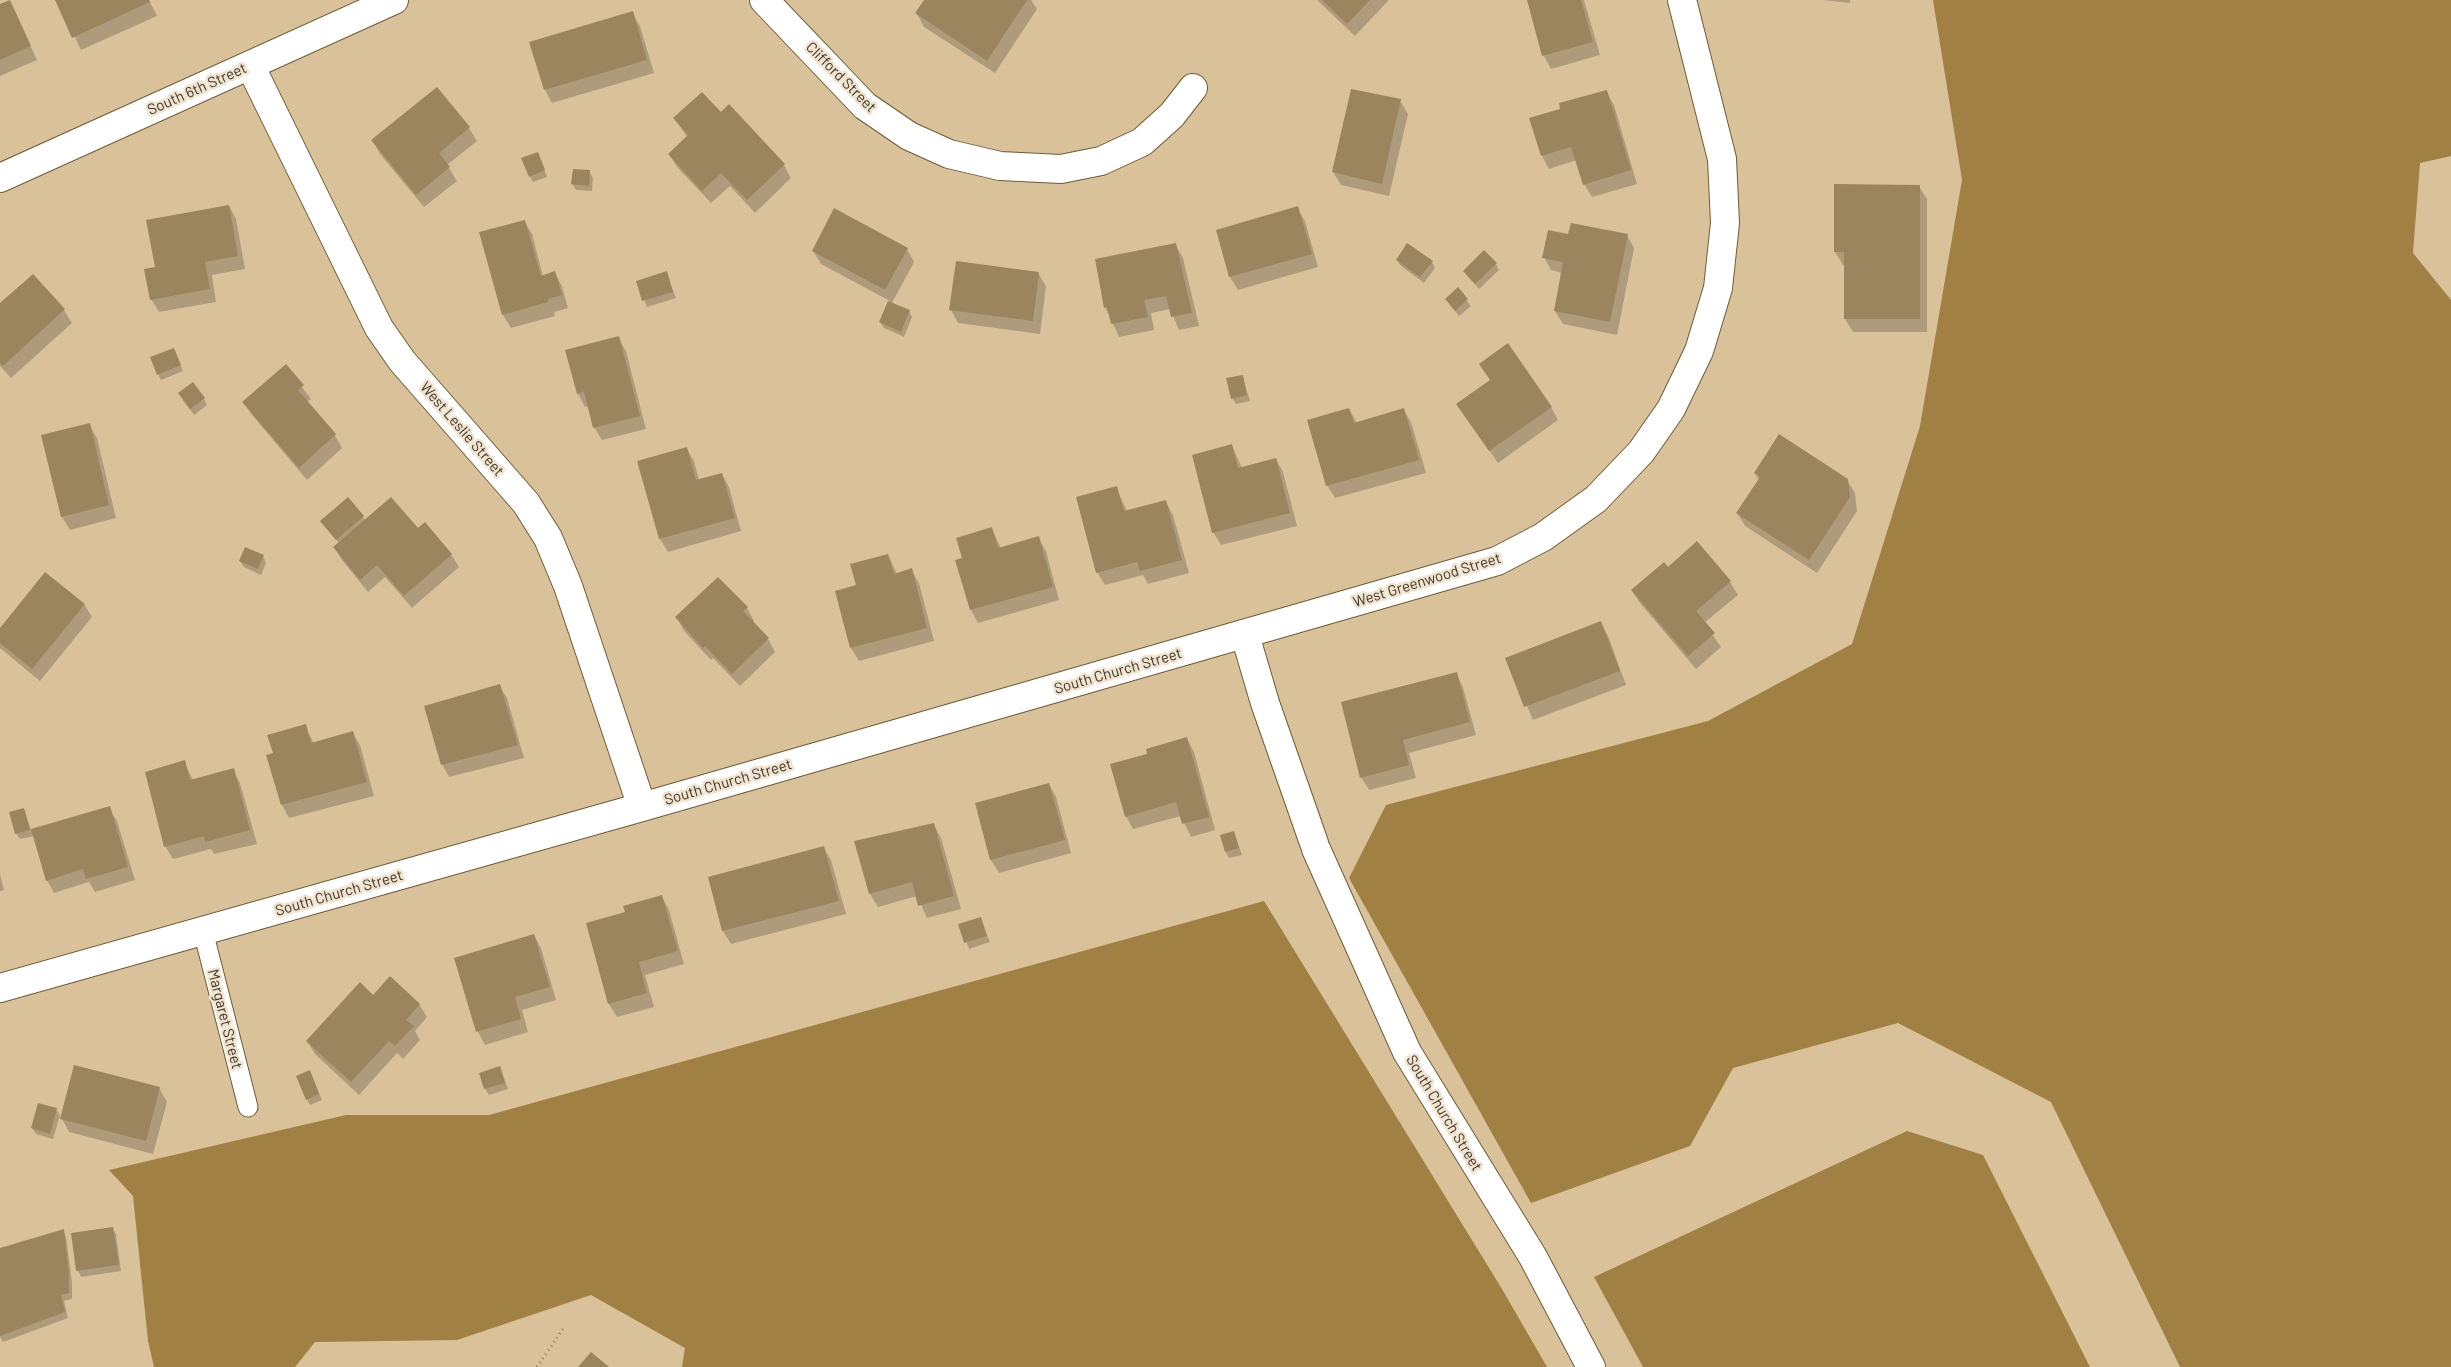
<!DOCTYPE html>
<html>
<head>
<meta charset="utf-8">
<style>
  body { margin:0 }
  canvas { display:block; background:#d9c29a }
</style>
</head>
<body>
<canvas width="2451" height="1367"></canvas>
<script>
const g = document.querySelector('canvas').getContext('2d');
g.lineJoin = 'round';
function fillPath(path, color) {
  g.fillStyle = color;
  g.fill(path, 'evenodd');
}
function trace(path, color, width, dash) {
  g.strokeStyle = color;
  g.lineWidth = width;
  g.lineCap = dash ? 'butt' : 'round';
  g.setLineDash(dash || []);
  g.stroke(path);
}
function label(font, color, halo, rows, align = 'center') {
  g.font = font + ' Barlow,sans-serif';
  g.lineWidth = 5;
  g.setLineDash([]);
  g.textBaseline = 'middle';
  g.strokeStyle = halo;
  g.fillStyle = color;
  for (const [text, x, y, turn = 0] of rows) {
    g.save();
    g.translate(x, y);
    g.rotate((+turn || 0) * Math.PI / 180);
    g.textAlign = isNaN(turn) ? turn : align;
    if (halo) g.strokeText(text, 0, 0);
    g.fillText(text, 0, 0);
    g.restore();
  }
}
fillPath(new Path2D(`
  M1933 0H2451V156L2420 163 2413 253 2451 300V1367H2180L2051 1102 1898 1023 1733 1068 1690 1146 1531 1203 1349 878 1386 805 1708 721 1852 644 1920 426 1962 180Z
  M1264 901 1502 1289 1547 1367H682L685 1348 591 1295 457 1340 315 1342 295 1367H154L148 1341 133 1196 109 1170 346 1115H489Z
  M1907 1131 1983 1155 2090 1367H1643L1594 1277Z`), '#a08043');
fillPath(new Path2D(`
  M57 0H149L157 16 81 50Z
  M926 0H1031L1037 9 995 73 924 27 917 14Z
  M1317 0H1388V1L1355 36Z
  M1528 0H1584L1600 55 1551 69 1544 56Z
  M1823 0H1850V3Z
  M10 1 37 60 0 76V6Z
  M632 13 640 26 654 73 552 103 545 90Z
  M437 89 469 128 477 141 447 165 457 181 424 207 380 154 373 141Z
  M1606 92 1614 105 1637 184 1592 197 1584 184 1577 160 1549 169 1542 156 1562 110Z
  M1400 101 1408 114 1389 196 1341 185 1333 172Z
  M729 106 784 165 791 178 755 213 730 186 711 203 677 167 669 154 687 137 675 119 721 113Z
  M541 160 547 177 533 182 530 176Z
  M589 171 593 178 592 191 576 190 572 184Z
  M1919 186 1927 199V332H1853L1845 319 1846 265H1843L1835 252Z
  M229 206 236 219 245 269 212 275 216 302 159 312 151 299 156 268Z
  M1297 208 1305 221 1318 267 1238 290 1230 277 1217 230Z
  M524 221 532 234 543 276 555 273 562 286 568 308 554 312 555 316 511 328 503 315 481 233Z
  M1569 235H1627L1634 248 1617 335 1563 324 1555 311 1562 273 1551 270 1544 257Z
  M1175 244 1183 258 1199 326 1179 330 1170 309 1151 313 1154 330 1119 337 1105 307Z
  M907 249 914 262 892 303 909 311 912 317 904 337 884 328 880 322 890 301 821 264 813 251Z
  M1397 260 1432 262 1435 268 1424 283 1401 266Z
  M1496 264 1499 270 1479 289 1464 272Z
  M666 273 676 298 647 307 638 282Z
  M1038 273 1046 286 1040 334 958 323 951 310Z
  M33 275 64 310 72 323 11 378 0 366V305Z
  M1458 289 1471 306 1459 316 1446 299Z
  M618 338 626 351 646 429 602 440 594 427 589 406 585 407 578 394Z
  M174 349 183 371 161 380 158 374Z
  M286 366 311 399 307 402 335 435 342 448 307 480 252 415 244 402Z
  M1242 376 1250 401 1236 404 1232 398Z
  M1491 381 1551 407 1558 420 1498 463 1458 405Z
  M204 399 207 405 194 415 183 400Z
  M1349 409 1357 423 1403 409 1411 422 1426 473 1335 498 1327 485Z
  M89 424 97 438 116 518 70 530 62 517Z
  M1232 446 1242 468 1276 459 1283 472 1297 526 1221 545 1213 532Z
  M686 448 694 461 699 480 722 474 729 487 741 531 668 552 660 539 639 462Z
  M1755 473 1847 480 1855 493 1857 511 1817 573 1745 526 1737 513 1759 480Z
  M1116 488 1127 511 1166 502 1173 515 1189 573 1148 584 1143 575 1105 585 1097 572Z
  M363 517 365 520 418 530 451 554 459 567 412 608 385 577 368 592 342 560 334 547 339 543 325 527Z
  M992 529 1001 548 1038 538 1046 551 1059 600 978 623 971 610 964 559Z
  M1697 543 1730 582 1738 595 1704 623 1721 647 1696 669 1640 603 1632 590 1667 569Z
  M888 555 897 574 911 570 919 583 934 641 859 661 851 648 857 586Z
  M263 556 266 563 261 575 244 567 240 561Z
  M718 578 747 608 754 621 752 623 768 639 775 652 740 686 713 658 711 660 684 631 677 618Z
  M84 604 92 617 40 681 0 648V630Z
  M1601 623 1608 636 1626 685 1533 720 1507 659Z
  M1456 674 1463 687 1476 735 1409 753 1416 778 1369 790 1361 777Z
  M499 685 507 698 524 758 449 777 442 764Z
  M305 726 314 744 352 732 360 745 374 796 289 818 282 805 268 756 274 754Z
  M1187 739 1194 752 1215 830 1191 837 1181 816 1133 829 1126 816 1149 755Z
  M184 762 193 780 233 770 240 783 257 844 214 854 211 849 173 859 165 846Z
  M1049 784 1056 797 1071 853 999 873 991 860Z
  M109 808 117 821 135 880 95 892 89 882 54 893 47 880 34 836 20 839 16 833 24 809 31 830Z
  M934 825 941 838 961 909 927 918 917 896 878 907 870 894 856 842Z
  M1234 832 1242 855 1229 858 1226 852Z
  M823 847 831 860 846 914 731 944 723 931Z
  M0 874 4 890 0 891Z
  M662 897 669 910 684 964 645 975 654 1007 617 1017 609 1004 587 924 627 913Z
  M980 918 990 942 969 949 960 925Z
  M534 935 541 948 556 1000 522 1010 528 1032 485 1045 478 1032 455 959Z
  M373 996 419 1004 427 1017 415 1031 420 1040 403 1059 397 1053 359 1095 315 1054 307 1041Z
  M500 1067 508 1089 489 1095 485 1089Z
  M313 1078 322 1100 310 1105 307 1099Z
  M159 1088 167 1102 153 1154 69 1132 62 1119Z
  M56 1109 60 1115 53 1139 36 1134 32 1128Z
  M112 1228 116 1234 121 1271 81 1277 78 1271Z
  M63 1231 66 1237 72 1282V1299L64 1301 68 1318 3 1342 0 1337V1249Z`), '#0003');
fillPath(new Path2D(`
  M10 0 31 46 0 60V4Z
  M55 0H149L150 2 72 38Z
  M924 0H1027L987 61 915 13Z
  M1322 0H1370L1347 24Z
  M1527 0H1581L1593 42 1542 56Z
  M633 11 647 60 544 90 529 42Z
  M437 87 470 127 439 153 450 167 416 195 371 140Z
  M1351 89 1401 99 1382 184 1332 172Z
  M1607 90 1631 170 1583 185 1571 147 1541 156 1529 118 1560 109 1559 103Z
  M702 92 721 112 729 104 785 164 747 200 721 173 702 191 668 154 688 135 673 118Z
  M538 152 545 170 529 177 521 158Z
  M573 169 590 170 589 186 571 184Z
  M1834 184 1920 185V319H1844V252H1834Z
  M229 205 238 256 205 262 210 289 150 300 144 269 155 267 146 220Z
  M1298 206 1312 254 1229 277 1216 230Z
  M834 208 908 248 885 290 812 251Z
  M525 220 541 276 555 271 562 295 548 299V302L502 315 479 232Z
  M1571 223 1628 234 1610 322 1554 311 1563 262 1542 258 1548 230 1568 234Z
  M1176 243 1192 313 1171 317 1166 296 1144 300 1148 317 1111 324 1107 307 1104 308 1095 259Z
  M1407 243 1433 261 1420 277 1396 260Z
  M1484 250 1497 263 1475 284 1463 271Z
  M956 261 1039 272 1033 321 949 310Z
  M667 271 673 292 642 301 636 281Z
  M33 274 65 309 3 366 0 363V303Z
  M1458 287 1468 299 1455 311 1445 299Z
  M888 301 910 310 901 332 879 322Z
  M619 336 640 416 593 428 584 392 577 394 565 350Z
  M1508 343 1552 407 1489 451 1456 404 1490 380 1479 364Z
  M174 348 181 365 157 375 150 357Z
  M286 364 304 385 298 390 336 434 299 468 242 402Z
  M1243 375 1247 395 1231 399 1226 378Z
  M193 382 205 398 190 409 178 393Z
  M1349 408 1354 423 1404 408 1419 460 1326 486 1307 420Z
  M90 423 109 505 61 517 41 435Z
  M1779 434 1848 479 1850 497 1809 560 1736 513 1760 477 1754 473Z
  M1232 444 1238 468 1276 458 1290 513 1212 533 1192 455Z
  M687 447 696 480 722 473 735 518 659 539 637 461Z
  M1117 486 1124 511 1166 500 1182 560 1140 571 1137 562 1096 573 1076 497Z
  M348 497 364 516 336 540 320 521Z
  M391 497 418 528 425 522 452 554 404 596 377 565 360 580 333 547Z
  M992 527 998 548 1039 536 1053 587 970 610 955 560 962 558 956 538Z
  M1697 541 1731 581 1696 611 1715 633 1688 656 1631 590 1664 562 1668 567Z
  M245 547 264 555 258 569 239 561Z
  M888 554 894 574 912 568 927 628 850 648 835 591 856 585 850 564Z
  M45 572 85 604 32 669 0 643V628Z
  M718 577 748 607 743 611 769 638 732 674 705 646 703 648 675 617Z
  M1601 621 1620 671 1524 707 1505 658Z
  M1457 672 1470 722 1403 740 1409 765 1360 778 1341 702Z
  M500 684 518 745 441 765 424 706Z
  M306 724 311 743 353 731 367 782 281 805 266 755 273 753 267 735Z
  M1187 737 1209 817 1182 824 1176 802 1125 817 1110 764 1147 754 1146 749Z
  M185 760 190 780 234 768 250 830 205 842 204 836 164 847 145 772Z
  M1049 783 1065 840 990 860 975 803Z
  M110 806 128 867 86 879 83 869 46 881 31 829Z
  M24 808 30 830 15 834 9 812Z
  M934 823 954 896 918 906 912 882 869 894 854 841Z
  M1234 831 1239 848 1225 852 1220 835Z
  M824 846 839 901 722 931 708 877Z
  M662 895 678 951 639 962 647 993 608 1004 586 923 625 912 623 906Z
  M981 917 987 936 964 943 958 924Z
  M534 934 550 987 515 997 521 1019 476 1032 454 958Z
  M390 976 420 1004 406 1020 414 1026 395 1046 389 1041 351 1082 306 1041 360 982 373 995Z
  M74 1065 160 1087 146 1141 60 1119Z
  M500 1066 505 1083 484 1089 479 1073Z
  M310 1070 319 1094 306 1100 296 1076Z
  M38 1103 57 1108 50 1134 31 1128Z
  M113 1227 119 1265 76 1271 71 1233Z
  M64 1229 69 1275V1293L61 1295 65 1312 0 1336V1248Z
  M591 1352 609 1367H578Z`), '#9a855f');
const service = new Path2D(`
  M203 931 248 1107`);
const minor = new Path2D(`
  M764 0 865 106 909 136 949 154 1000 166 1061 169 1101 161 1142 142 1172 115 1193 88
  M250 65 379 328 402 361 526 503 548 538 568 586 642 807
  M0 178 394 0
  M1245 635 1265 703 1314 843
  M1316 849 1407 1052 1533 1257 1591 1367
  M0 988 642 807 1497 561 1543 537 1596 499 1641 452 1671 409 1699 351 1718 288 1725 223 1722 159 1682 0`);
trace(service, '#6f5b36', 21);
trace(minor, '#6f5b36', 30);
trace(new Path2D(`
  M537 1367 563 1329`), '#918063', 3, [1, 4]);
trace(service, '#fff', 19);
trace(minor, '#fff', 28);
label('15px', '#3f3626', '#f0e4d0', [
  ["Clifford Street",841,77,45],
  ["South 6th Street",197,89,-24],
  ["West Leslie Street",462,429,49],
  ["West Greenwood Street",1427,580,-17],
  ["South Church Street",1118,671,-16],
  ["South Church Street",728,782,-16],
  ["South Church Street",339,893,-16],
  ["Margaret Street",225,1019,76],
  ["South Church Street",1444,1113,59]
]);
</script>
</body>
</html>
